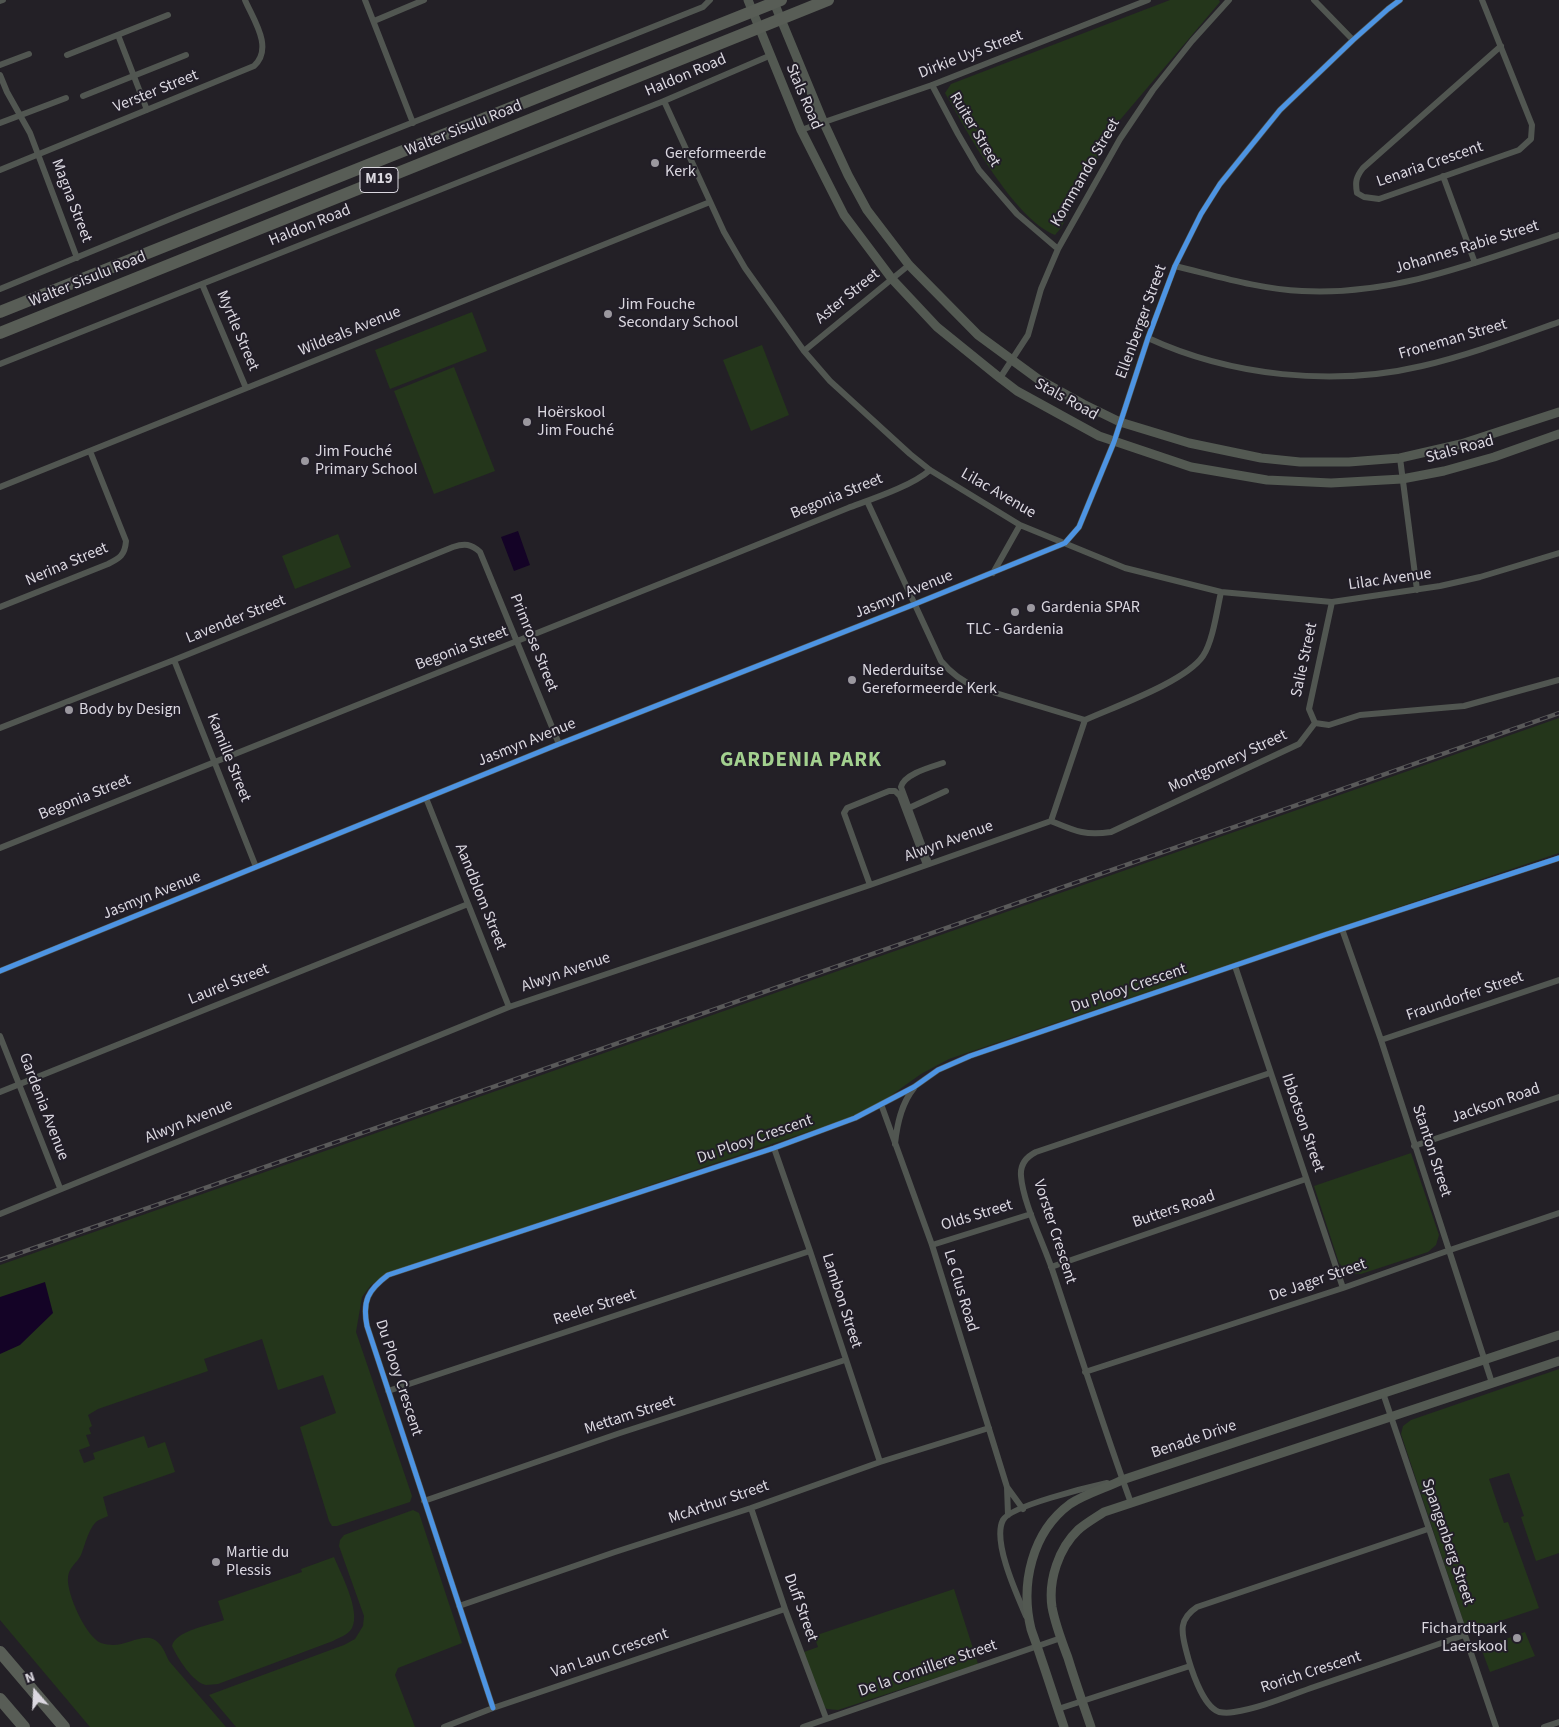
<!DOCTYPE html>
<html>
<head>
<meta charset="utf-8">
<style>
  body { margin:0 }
  #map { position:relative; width:1559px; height:1727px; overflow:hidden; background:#232026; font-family:"Source Sans 3",sans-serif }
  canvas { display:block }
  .north { position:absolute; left:10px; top:1667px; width:50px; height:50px; -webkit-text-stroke:4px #221e28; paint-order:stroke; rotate:341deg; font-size:14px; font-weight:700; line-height:20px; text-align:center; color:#dbd8e0 }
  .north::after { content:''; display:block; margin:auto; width:18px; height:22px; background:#dbd8e0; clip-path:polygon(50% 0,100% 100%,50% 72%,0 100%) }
</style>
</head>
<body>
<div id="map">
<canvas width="1559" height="1727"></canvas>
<div class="north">N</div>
</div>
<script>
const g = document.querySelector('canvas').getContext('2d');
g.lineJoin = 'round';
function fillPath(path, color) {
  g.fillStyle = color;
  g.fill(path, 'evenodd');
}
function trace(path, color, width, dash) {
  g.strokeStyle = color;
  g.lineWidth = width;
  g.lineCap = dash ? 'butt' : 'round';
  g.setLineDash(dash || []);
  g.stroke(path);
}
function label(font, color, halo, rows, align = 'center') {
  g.font = font + ' "Source Sans 3",sans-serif';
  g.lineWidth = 4;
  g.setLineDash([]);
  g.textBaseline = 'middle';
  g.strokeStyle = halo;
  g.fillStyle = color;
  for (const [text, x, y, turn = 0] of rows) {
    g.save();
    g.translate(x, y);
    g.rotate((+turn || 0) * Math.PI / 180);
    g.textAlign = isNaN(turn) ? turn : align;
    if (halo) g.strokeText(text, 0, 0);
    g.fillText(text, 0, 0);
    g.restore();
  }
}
fillPath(new Path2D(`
  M1170 0H1219L1220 2 1114 127 1061 228 1055 235C1013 218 968 133 945 93L951 84Z
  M472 312 487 351 390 389 375 350Z
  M762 345 789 415 751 431 723 360Z
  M454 367 495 471 434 494 394 391Z
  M338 534 351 567 295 589 282 556Z
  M1559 718V853L949 1059 921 1074 875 1107 858 1115 387 1274 371 1285 362 1297 356 1332 412 1496 410 1502 337 1526H332L329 1521 300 1427 336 1413 323 1375 278 1390 262 1339 204 1359 208 1371 98 1409 88 1415 92 1426 89 1428 91 1434 86 1435 90 1446 79 1450 84 1463 95 1459 93 1453 144 1436 148 1448 165 1442 175 1472 103 1497 108 1516C104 1518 97 1520 95 1523 88 1531 85 1545 81 1555 77 1563 69 1567 68 1577 66 1593 86 1637 101 1643 104 1644 110 1645 113 1645 126 1645 143 1634 153 1639 162 1643 165 1653 169 1661L226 1727H90L0 1620V1265Z
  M1411 1153 1439 1235 1436 1245 1428 1252 1361 1274 1349 1273 1339 1263 1314 1186Z
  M1559 1369V1553L1536 1561 1521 1517 1524 1516 1509 1473 1489 1479 1504 1523 1508 1522 1539 1608 1467 1632 1401 1434 1403 1426 1411 1420Z
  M413 1510 419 1513 462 1643 398 1668 395 1675 415 1727H236L209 1695 344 1645 355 1639 363 1626 364 1616 339 1546 340 1540 344 1535Z
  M334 1557C341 1574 361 1611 352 1628 348 1635 340 1637 333 1641L218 1684C215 1684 210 1685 206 1685 193 1683 177 1657 172 1646 175 1631 210 1625 224 1620L218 1601 302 1572 301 1569Z
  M954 1589 978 1664 838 1710 827 1709 820 1702 804 1652 818 1647 814 1636Z
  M1525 1632 1535 1656 1490 1672 1481 1648Z`), '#24361b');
fillPath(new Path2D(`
  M518 531 530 565 514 571 501 537Z
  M45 1282 53 1313 20 1345 0 1354V1297Z`), '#140326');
trace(new Path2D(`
  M365 0 413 123
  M1314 0 1353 40
  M1482 0 1532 125 1531 139 1519 150 1379 199 1364 197 1357 193C1355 182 1356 177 1363 168L1501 46
  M0 1 3 0
  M374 21 424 0
  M118 35 147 110
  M67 55 168 15
  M0 65 29 54
  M0 75 7 92 30 133 77 258
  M932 85 958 134 979 170 1017 214 1058 249
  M83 96 186 55
  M664 101 724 232 745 268 804 351 830 381 910 454 930 470 1020 525 1125 568 1221 592 1332 602 1440 586 1480 577 1559 553
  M0 123 66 98
  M801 130 932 85 1148 0
  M0 170 254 66C274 48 253 19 245 0
  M1443 176 1475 263
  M1175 266C1217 276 1259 289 1302 291 1392 296 1475 263 1559 235
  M202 284 246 388
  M0 289 180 215 703 7 710 0
  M1148 338C1230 376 1333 387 1422 366 1469 355 1514 338 1559 322
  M804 351 909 265
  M0 364 664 101 769 56
  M1000 378 1028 335 1041 289 1058 249 1120 139 1153 90 1192 41 1229 0
  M1400 458 1417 590
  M0 487 710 202
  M867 501 941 661C951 673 961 681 976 687L1085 720C1116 706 1185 682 1203 656 1213 641 1217 610 1221 592
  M993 573 1020 525
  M0 607 108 564C120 558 125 555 126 541L90 451
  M174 660 256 867
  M1315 723 1309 709 1332 602
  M0 728 174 660 453 547C465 543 471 544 480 552L559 744
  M426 798 509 1007
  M909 808 946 791
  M1051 821C1075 831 1085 836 1111 832L1299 744 1315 723 1329 725 1360 715 1464 706 1559 680
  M1051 821 1085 720
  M0 848C239 751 479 658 717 561 761 543 805 525 848 508 872 499 912 486 930 470
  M929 863 901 787C904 774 931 767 943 763
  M870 885 844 813 847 808 889 791H895L900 796 926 865
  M1342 929 1381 1040 1492 1383
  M1235 966 1343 1288
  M0 971 559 744 915 604 1065 543 1079 527 1114 442 1148 338 1175 266 1201 214 1220 184 1280 110 1353 40 1388 9 1400 0
  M0 1036 60 1188
  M1381 1040 1559 980
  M0 1092 468 904
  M881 1104 932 1245 1007 1487 1023 1509
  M895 1144C897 1124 901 1104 914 1088
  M1414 1146 1559 1097
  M774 1148 810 1251 880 1462
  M0 1214 509 1007 870 885 1051 821
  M932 1245 1031 1214
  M1051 1267 1306 1179
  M1085 1372 1343 1288 1450 1250 1559 1213
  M388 1391 810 1251
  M1383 1393 1496 1727
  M1007 1487 1008 1515
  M424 1501 620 1433 845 1360
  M1131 1503C1103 1426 1078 1347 1052 1269 1043 1242 1023 1203 1021 1176 1020 1164 1026 1157 1036 1152L1270 1073
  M751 1508 785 1609 826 1718
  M1428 1529 1197 1607C1179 1619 1181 1631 1186 1650 1190 1666 1202 1706 1219 1712 1224 1713 1229 1713 1234 1712 1261 1708 1288 1696 1314 1687 1364 1670 1414 1653 1464 1635
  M459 1606 615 1552 751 1508 880 1462 989 1428
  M1026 1616C1017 1595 992 1541 1003 1520 1010 1506 1089 1487 1107 1483
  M493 1708 367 1326C362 1301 368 1290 388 1275L774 1148 855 1118 914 1087 938 1070 970 1056 1324 935 1559 858
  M1058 1709 1190 1666
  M444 1727 493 1708 785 1609
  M803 1727 1061 1638
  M1544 1727 1559 1722`), '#515651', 6);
trace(new Path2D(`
  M748 0 801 130 844 215 892 279 937 327 1000 378 1017 391 1099 436 1191 467 1267 480 1331 483 1402 479 1444 471 1494 457 1559 434
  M773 0 823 121 848 175 867 210 909 265 978 335 1038 379 1083 404 1120 422 1189 443 1261 458 1300 462H1349L1400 458 1461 444 1559 412
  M1064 1727C1056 1704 1049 1681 1041 1658 1038 1648 1034 1638 1031 1629 1020 1584 1032 1532 1070 1504 1085 1494 1106 1488 1122 1480L1559 1335
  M1091 1727C1083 1704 1075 1681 1068 1658 1062 1642 1055 1624 1052 1607 1048 1580 1059 1548 1078 1530 1086 1523 1095 1518 1104 1512L1559 1361`), '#535952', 9);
trace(new Path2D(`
  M0 312 781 0
  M0 333 828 0
  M0 1652 64 1727
  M0 1699 24 1727`), '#585d56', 12);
const rail = new Path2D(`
  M0 1260 1559 713`);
trace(rail, '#595959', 4.5);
trace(rail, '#221e28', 2.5, [8]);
trace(new Path2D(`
  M0 971 559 744 915 604 1065 543 1079 527 1114 442 1148 338 1175 266 1201 214 1220 184 1280 110 1353 40 1388 9 1400 0
  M493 1708 367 1326C362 1301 368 1290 388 1275L774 1148 855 1118 914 1087 938 1070 970 1056 1324 935 1559 858`), '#4d94e3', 5);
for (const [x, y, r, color] of [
  [655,163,5,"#9b989f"],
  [608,314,5,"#9b989f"],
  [527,422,5,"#9b989f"],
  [305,461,5,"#9b989f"],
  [1031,608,5,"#9b989f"],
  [1015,612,5,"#9b989f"],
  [852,680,5,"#9b989f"],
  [69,710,5,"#9b989f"],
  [216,1562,5,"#9b989f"],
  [1517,1638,5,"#9b989f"]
]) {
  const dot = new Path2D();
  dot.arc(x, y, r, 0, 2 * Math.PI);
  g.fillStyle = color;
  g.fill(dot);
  trace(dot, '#221e28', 2);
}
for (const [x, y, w] of [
  [379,180,38]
]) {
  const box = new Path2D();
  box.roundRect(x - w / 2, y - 12.5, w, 25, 4);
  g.fillStyle = '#221e28';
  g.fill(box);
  trace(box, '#dbd8e0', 1);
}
label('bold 15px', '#dbd8e0', null, [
  ["M19",379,180]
]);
label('16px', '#dbd8e0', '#221e28', [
  ["Dirkie Uys Street",971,55,-21],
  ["Haldon Road",686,76,-23],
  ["Verster Street",156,92,-22],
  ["Stals Road",803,97,67],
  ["Walter Sisulu Road",464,129,-22],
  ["Ruiter Street",974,130,59],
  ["Lenaria Crescent",1430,165,-19],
  ["Kommando Street",1086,173,-60],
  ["Magna Street",71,201,69],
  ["Haldon Road",310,226,-22],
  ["Johannes Rabie Street",1467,248,-17],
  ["Walter Sisulu Road",88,280,-22],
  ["Aster Street",848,297,-39],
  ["Ellenberger Street",1142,322,-70],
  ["Myrtle Street",237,331,67],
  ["Wildeals Avenue",350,332,-22],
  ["Froneman Street",1453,340,-16],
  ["Stals Road",1066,400,29],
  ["Stals Road",1460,450,-15],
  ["Lilac Avenue",998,494,30],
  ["Begonia Street",837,497,-22],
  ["Nerina Street",67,565,-23],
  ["Lilac Avenue",1390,580,-8],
  ["Jasmyn Avenue",904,595,-22],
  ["Lavender Street",236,620,-22],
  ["Primrose Street",533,643,68],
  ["Begonia Street",462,649,-21],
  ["Salie Street",1305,660,-78],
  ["Jasmyn Avenue",527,743,-22],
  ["Kamille Street",228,758,68],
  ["Montgomery Street",1228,762,-25],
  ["Begonia Street",85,798,-22],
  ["Alwyn Avenue",949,842,-20],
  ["Jasmyn Avenue",152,896,-22],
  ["Aandblom Street",480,897,68],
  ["Alwyn Avenue",566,973,-19],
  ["Laurel Street",229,985,-22],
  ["Du Plooy Crescent",1129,989,-19],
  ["Fraundorfer Street",1465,997,-19],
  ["Jackson Road",1496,1104,-19],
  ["Gardenia Avenue",43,1107,69],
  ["Alwyn Avenue",189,1122,-22],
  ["Ibbotson Street",1302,1123,71],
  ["Du Plooy Crescent",755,1140,-19],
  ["Stanton Street",1431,1151,72],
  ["Butters Road",1174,1210,-19],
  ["Olds Street",977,1216,-17],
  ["Vorster Crescent",1054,1232,72],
  ["De Jager Street",1318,1281,-19],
  ["Le Clus Road",960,1291,73],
  ["Lambon Street",841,1301,72],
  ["Reeler Street",595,1308,-18],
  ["Du Plooy Crescent",398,1378,72],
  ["Mettam Street",630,1416,-18],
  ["Benade Drive",1194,1440,-19],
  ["McArthur Street",719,1503,-19],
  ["Spangenberg Street",1447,1542,71],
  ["Duff Street",800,1608,70],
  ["Van Laun Crescent",610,1654,-19],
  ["De la Cornillere Street",928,1669,-19],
  ["Rorich Crescent",1311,1673,-18]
]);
label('16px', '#dbd8e0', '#221e28', [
  ["Gereformeerde",665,154],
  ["Kerk",665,172],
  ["Jim Fouche",618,305],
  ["Secondary School",618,323],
  ["Hoërskool",537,413],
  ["Jim Fouché",537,431],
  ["Jim Fouché",315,452],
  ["Primary School",315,470],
  ["Gardenia SPAR",1041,608],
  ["TLC - Gardenia",1015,630,"center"],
  ["Nederduitse",862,671],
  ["Gereformeerde Kerk",862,689],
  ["Body by Design",79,710],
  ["Martie du",226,1553],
  ["Plessis",226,1571],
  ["Fichardtpark",1507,1629,"right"],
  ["Laerskool",1507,1647,"right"]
], 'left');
g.letterSpacing = '1px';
label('bold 21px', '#a3d08f', '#221e28', [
  ["GARDENIA PARK",801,761]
]);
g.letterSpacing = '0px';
</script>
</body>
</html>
